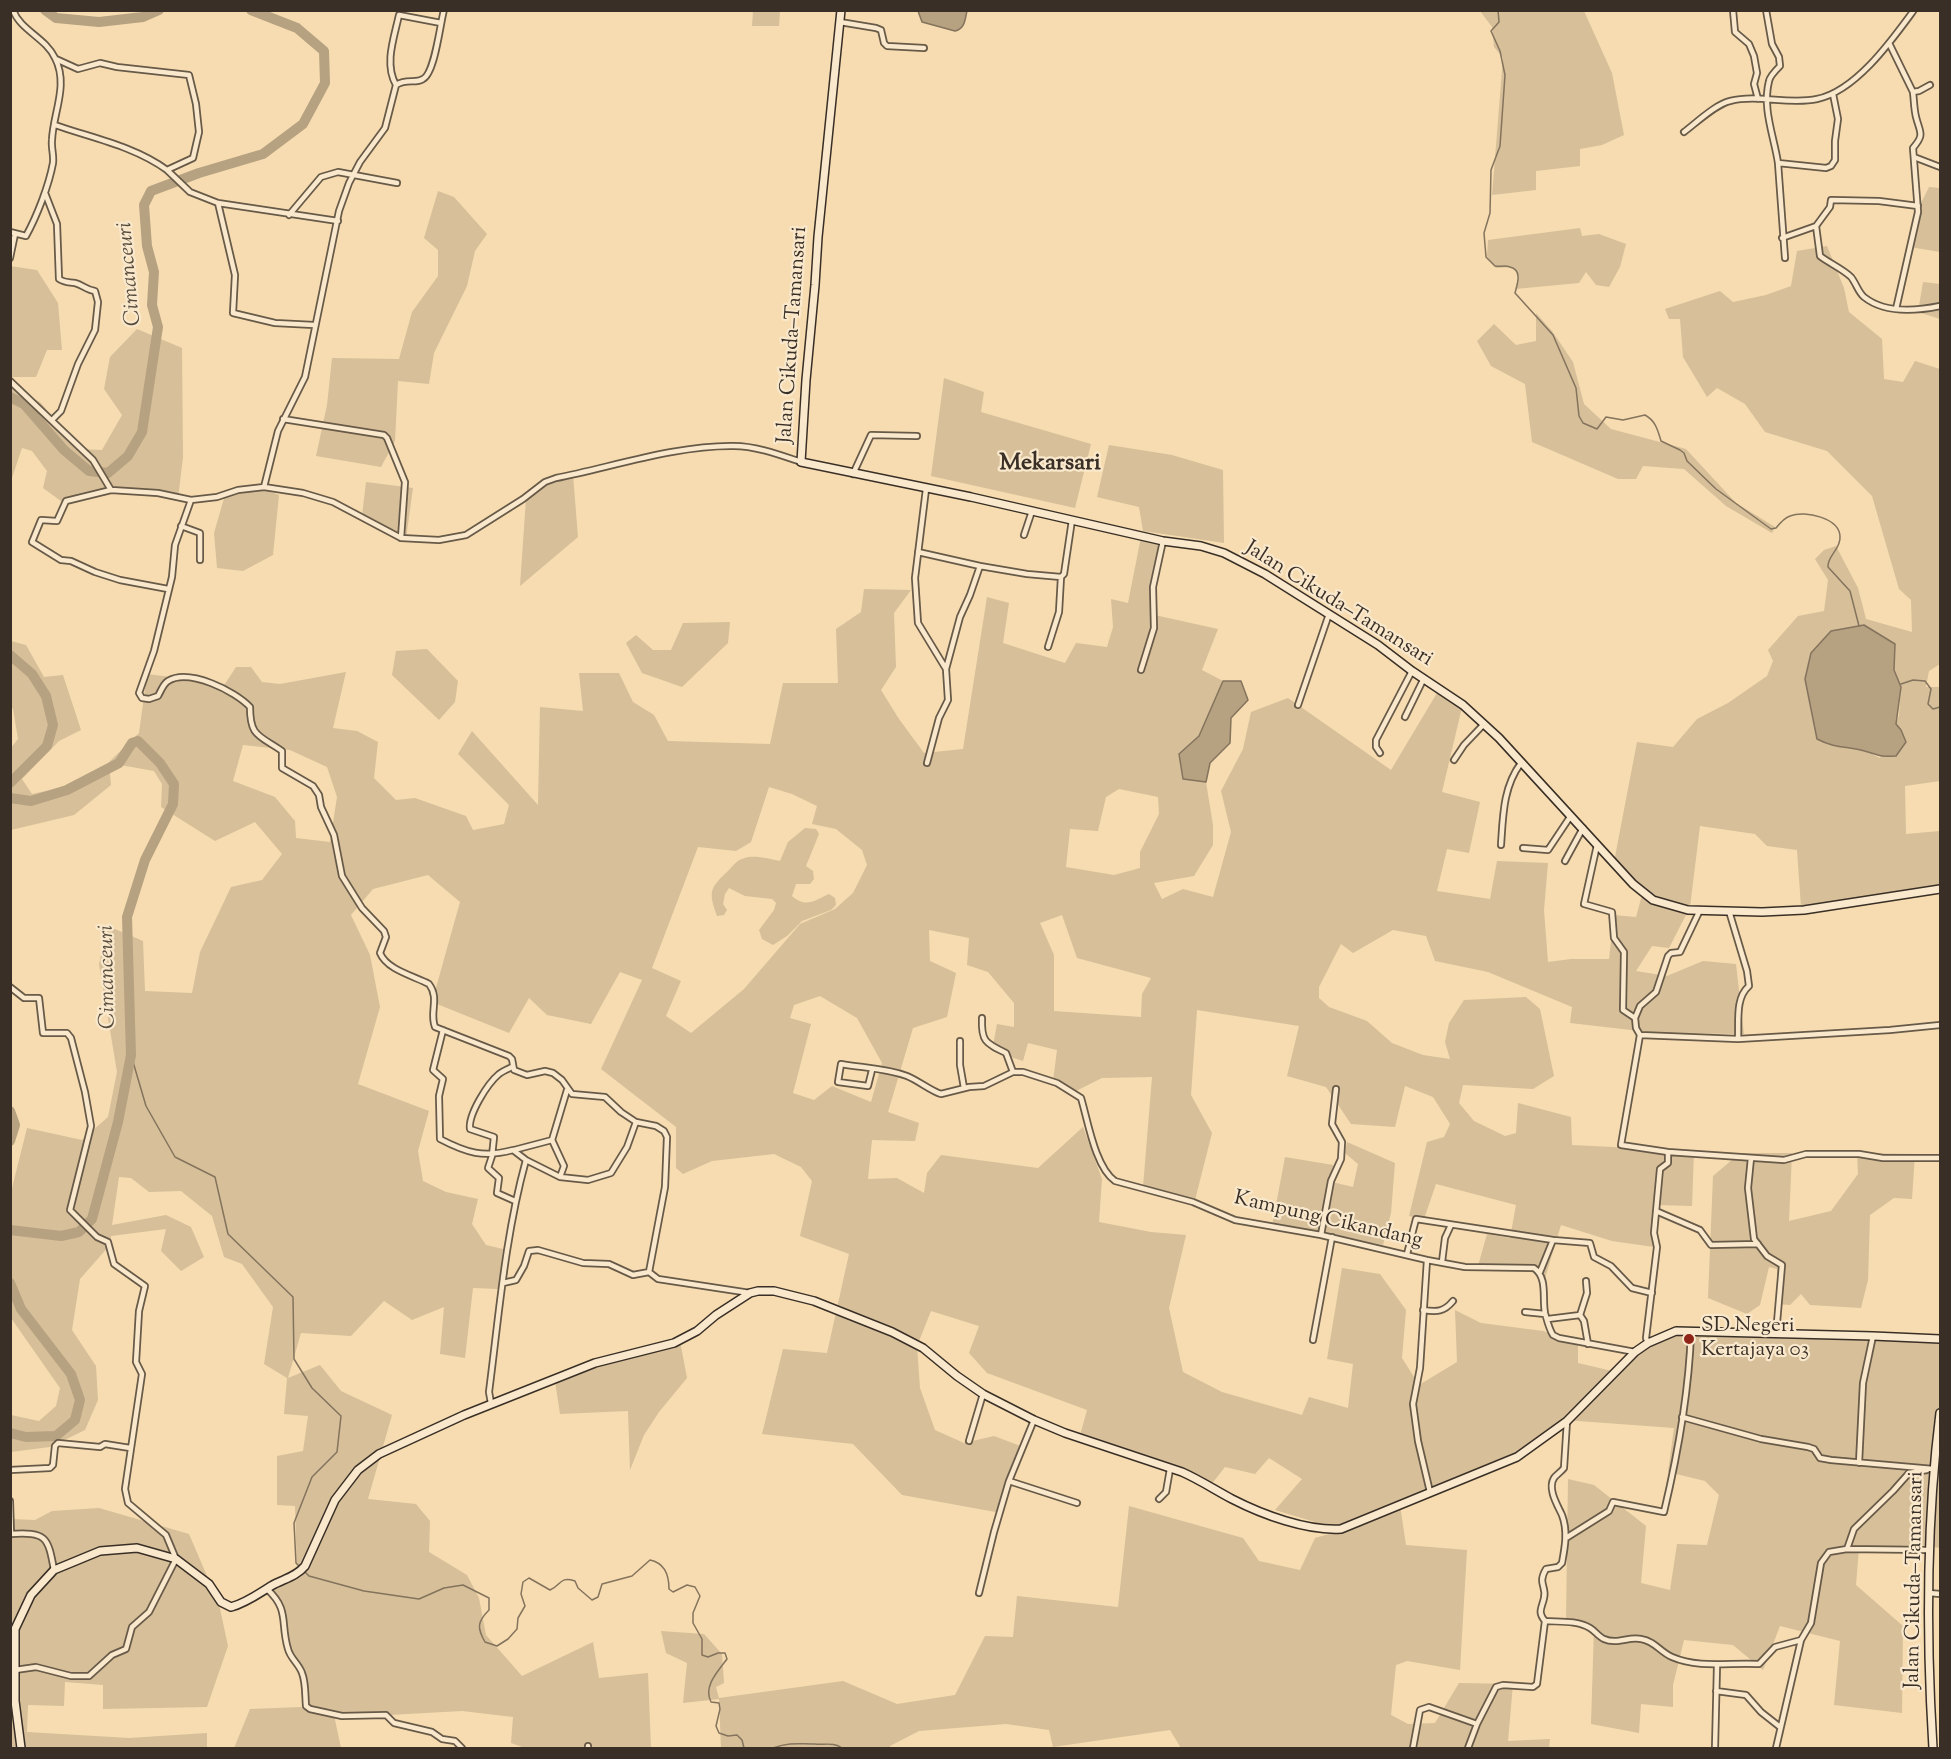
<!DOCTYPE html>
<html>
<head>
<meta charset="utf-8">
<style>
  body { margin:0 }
  #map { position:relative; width:1951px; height:1759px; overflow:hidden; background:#f6dcb0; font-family:"Sorts Mill Goudy",serif }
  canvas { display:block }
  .frame { position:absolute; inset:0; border:12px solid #392f26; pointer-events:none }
</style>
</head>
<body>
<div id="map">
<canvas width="1951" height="1759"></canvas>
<div class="frame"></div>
</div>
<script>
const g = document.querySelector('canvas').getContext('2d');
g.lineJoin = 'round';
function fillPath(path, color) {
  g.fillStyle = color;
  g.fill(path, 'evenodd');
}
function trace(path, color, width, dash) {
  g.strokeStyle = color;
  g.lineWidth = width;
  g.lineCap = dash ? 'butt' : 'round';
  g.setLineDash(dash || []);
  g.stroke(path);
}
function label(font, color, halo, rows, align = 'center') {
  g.font = font + ' "Sorts Mill Goudy",serif';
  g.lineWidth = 4.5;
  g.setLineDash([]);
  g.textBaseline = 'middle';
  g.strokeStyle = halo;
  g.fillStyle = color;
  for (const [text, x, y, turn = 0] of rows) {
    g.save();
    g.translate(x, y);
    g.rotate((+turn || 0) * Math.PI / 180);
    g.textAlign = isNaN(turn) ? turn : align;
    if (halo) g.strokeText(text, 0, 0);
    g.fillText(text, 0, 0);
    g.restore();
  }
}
fillPath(new Path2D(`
  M753 11H780L779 26H752Z
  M1480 11H1584L1612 73 1624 135 1602 145 1580 149V166L1536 171V190L1492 195 1503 58 1494 47 1492 27Z
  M1929 187 1940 188V252L1910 247 1914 217Z
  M438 191 454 197 487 234 475 251 467 286 434 353 429 384 398 381 395 441 381 467 316 456 327 405 332 358 399 359 412 312 438 276V250L424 238Z
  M1580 228 1582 236 1599 234 1626 244 1620 267 1609 287 1596 285 1586 272 1579 283 1515 289 1519 276 1513 267 1496 268 1487 256 1488 240Z
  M1827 246 1844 288 1849 312 1882 339 1884 379 1903 382 1915 361 1940 369V664L1929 671 1926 687H1940V781L1905 786 1906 834 1940 831V892L1801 907 1797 850 1767 846 1755 834 1700 826 1690 907 1669 948 1652 946 1636 971 1667 976 1703 961 1736 964 1744 1034 1657 1033 1570 1023 1572 1007 1488 972 1435 961 1426 936 1393 930 1353 953 1341 944 1319 987V998L1329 1007 1367 1021 1392 1043 1423 1055 1450 1059 1445 1042 1449 1023 1464 1000 1526 997 1540 1009 1554 1076 1533 1089 1463 1085 1459 1103 1474 1121 1505 1136 1516 1133 1518 1103 1571 1117 1572 1145 1694 1151 1692 1206 1657 1205 1654 1247 1612 1241 1561 1225 1545 1278 1513 1264 1478 1266 1487 1234 1510 1238 1516 1205 1436 1184 1424 1219 1409 1216 1427 1142 1444 1137 1450 1124 1433 1097 1405 1086 1395 1127 1351 1124 1326 1087 1287 1076 1299 1026 1197 1010 1191 1095 1212 1133 1194 1204 1171 1193 1143 1187 1152 1077 1102 1078 1072 1093 1053 1081 1057 1050 1028 1043 1023 1061 992 1051 997 1024 1014 1027V1003L988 972 967 965 969 938 929 930 930 961 956 973 947 1017 913 1028 888 1112 919 1123 915 1141 872 1140 868 1179 897 1178 924 1193 927 1173 941 1155 1038 1168 1083 1127 1102 1179 1099 1222 1151 1232 1186 1235 1169 1308 1183 1372 1222 1392 1302 1415 1309 1397 1348 1408 1353 1364 1327 1359 1342 1268 1380 1274 1406 1310 1402 1358 1419 1385 1457 1362 1455 1310 1481 1323 1543 1331 1578 1343V1363L1612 1371 1635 1347 1676 1330 1940 1339V1440H1937L1932 1469H1940V1548L1921 1545 1859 1548 1856 1585 1903 1626 1902 1713 1834 1705 1840 1641 1780 1626 1763 1670 1733 1645 1684 1640 1673 1685V1707L1641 1704 1639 1733 1591 1724 1594 1628 1566 1619 1568 1479 1594 1485 1646 1526 1641 1583 1670 1590 1677 1544 1707 1545 1719 1495 1705 1481 1668 1472 1674 1428 1564 1420 1514 1459 1400 1505 1406 1545 1467 1550 1460 1670 1407 1661 1396 1665 1391 1715 1408 1724 1435 1723 1459 1683 1513 1684 1508 1741 1550 1739 1549 1748H1181L1170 1730 1053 1747 1049 1730 1006 1724 919 1731 890 1746 891 1748H721L719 1699 683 1703 687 1663 666 1653 661 1631 704 1634 722 1654 724 1683 716 1687 719 1698 843 1681 897 1704 955 1695 985 1636 1013 1637 1017 1596 1118 1607 1129 1506 1243 1538 1259 1561 1300 1570 1315 1538 1336 1532 1315 1522 1275 1510 1302 1479 1269 1458 1255 1474 1225 1467 1210 1486 1182 1470 1079 1439 1087 1410 987 1373 969 1353 979 1326 931 1311 917 1346 920 1388 935 1430 964 1443 994 1436 1023 1447 1001 1513 902 1495 853 1444 762 1434 783 1349 827 1353 849 1254 800 1236 812 1181 801 1167 774 1154 712 1161 683 1174 676 1168V1127L601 1069 642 980 620 972 591 1024 547 1015 529 998 509 1033 432 1002 460 902 428 875 373 889 351 915 370 955 380 1007 358 1084 429 1111 418 1151 423 1181 446 1192 478 1199 472 1224 486 1245 503 1249 498 1289 473 1288 465 1358 440 1354 444 1307 412 1320 384 1301 351 1336 301 1333 288 1378 320 1365 341 1391 392 1415 368 1499 416 1504 430 1521 429 1552 467 1575 479 1598 486 1635 522 1676 593 1642 599 1678 648 1673 651 1748H525L511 1743 513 1717 462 1711 389 1715H334L341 1748H234L250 1709 302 1707 304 1674 286 1649 279 1605 266 1590 297 1572 295 1506 277 1505V1456L303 1451 308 1416 284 1414 287 1378 264 1364 273 1307 242 1264 224 1257 212 1216 181 1191 149 1192 131 1178 119 1177 112 1225 166 1215 191 1227 204 1257 181 1271 161 1251 166 1229 111 1236 110 1245 80 1279 72 1330 96 1366 98 1400 85 1430 50 1447 11 1452V1415L39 1421 56 1406 60 1388 11 1318 10 1196 27 1128 82 1140 108 1117 117 1072 99 964 108 926 143 941 145 991 192 993 200 952 231 887 262 880 282 854 255 822 215 841 161 807 162 784 154 771 109 763 111 785 74 815 11 830 10 749 18 739 13 709 11 706V641L26 645 44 677 63 675 81 730 59 741 22 779 32 794 60 788 108 763 139 733 147 674 225 684 236 667H251L262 682 280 684 346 672 333 728 357 731 378 742 374 778 396 800 415 798 466 816 473 830 504 824 509 805 458 754 472 731 538 805 540 707 583 711 579 673H619L633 702 654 715 668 741 770 744 783 683H838L836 629 861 612 864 589 911 590 894 613 896 667 881 690 899 719 924 753 963 749 987 597 1009 603 1003 643 1065 663 1076 643 1107 647 1113 627 1111 599 1128 603 1141 537 1164 541 1150 614 1218 629 1202 670 1223 681 1199 736 1179 755 1183 779 1206 782 1213 825V845L1194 876 1154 883 1162 899 1183 889 1213 897 1231 832 1221 791 1243 749 1251 712 1288 698 1391 770 1440 688 1463 703 1442 792 1480 802 1469 853 1447 849 1437 891 1490 899 1497 861 1548 863 1544 910 1548 962 1571 959H1609L1614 915 1636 917 1642 895 1614 862 1637 742 1673 747 1697 719 1728 703 1767 676 1773 661 1768 650 1798 616 1824 611 1828 580 1815 559 1824 550 1836 546 1858 588 1866 619 1912 632 1911 600 1899 589 1872 496 1827 451 1765 432 1745 404 1717 388 1707 397 1683 357 1680 319H1669L1665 309 1720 291 1733 302 1766 295 1791 286 1797 251ZM1895 644 1894 670 1901 687 1899 715 1896 724 1880 758 1868 752 1817 739 1805 679ZM243 745 290 750 327 767 337 797 330 842 296 838 295 821 275 797 233 781ZM769 787 792 794 817 806 812 824 836 829 862 850 867 865 853 893 835 909 800 924 744 989 691 1033 666 1016 681 981 652 968 698 847 736 851 751 842ZM1119 789 1158 797 1159 814 1140 852V868L1114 875 1066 867 1070 829 1098 831 1106 797ZM1062 915 1077 958 1151 978 1142 994 1141 1017 1054 1011V955L1040 923ZM820 996 857 1018 882 1063 871 1102 832 1086 814 1100 793 1093 811 1024 790 1018 794 1005Z
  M10 266 37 270 58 303 62 350H47L36 377H11Z
  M1923 282 1940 284V319L1918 312Z
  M1536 313 1552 331 1573 362 1584 404 1611 429 1686 449 1736 503 1775 527 1772 533 1726 506 1684 469 1643 466 1636 479H1618L1532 442 1525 384 1491 366 1477 341 1494 324 1516 345 1536 341Z
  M137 329 182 348 183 457 178 499 108 492 65 504 43 488 47 471 32 451 22 448 11 481V385L41 403 78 449 102 450 122 415 104 389 110 357Z
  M944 378 984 392 981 412 1091 444 1075 508 931 476Z
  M1109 445 1172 455 1223 470 1224 543 1143 531 1139 507 1097 497Z
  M573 475 578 537 520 586 526 499 545 484Z
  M366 482 413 488 406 539 384 532 362 516Z
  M261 488 279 495 273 555 243 571 217 568 214 533 225 495Z
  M730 622 728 643 682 687 642 673 626 643 636 635 653 650H671L683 623Z
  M427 649 458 681 455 702 439 720 392 675 396 651Z
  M805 828 816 829 819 834 806 866 813 871 814 879 810 884H796L792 896C806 908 814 901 829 894L835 898 836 905 831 910 802 921 787 936 773 945 762 939 759 930 774 910 776 903 772 899 745 896 729 888 725 894 723 904 727 910 724 915 717 916C708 891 710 888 728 871 732 867 737 860 742 859 753 854 769 859 780 861L788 842Z
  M1347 1142 1395 1163 1391 1213 1383 1245 1272 1226 1285 1157 1333 1165 1332 1182 1353 1187 1358 1164 1345 1153Z
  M1740 1153H1792L1789 1221 1831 1211 1858 1174 1857 1153 1915 1154 1912 1199 1894 1198 1870 1215 1868 1280 1861 1308 1810 1305 1801 1294 1790 1305 1777 1304V1269L1769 1267 1760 1305 1747 1314 1708 1298 1713 1176Z
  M680 1341 687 1378 659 1412 644 1435 630 1470 628 1411 560 1414 555 1381 616 1355Z
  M99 1508 189 1534 219 1604 228 1646 207 1707 103 1709V1685L65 1682 64 1706 28 1705 27 1732 129 1738 207 1733V1748H11V1519L35 1520 52 1511Z`), '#d6bf99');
const water = new Path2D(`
  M918 11V10L967 11C965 19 965 29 955 31L922 22Z
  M1864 625 1895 644 1894 670 1901 687 1896 724 1901 730 1906 742 1896 756C1882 757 1881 756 1868 752 1849 745 1838 750 1817 739L1805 679 1811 653 1831 631Z
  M1223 681H1241L1248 700 1231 718 1230 743 1210 763 1206 782 1183 779 1179 754 1199 736Z`);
fillPath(water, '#b6a181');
trace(water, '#84735d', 1.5);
trace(new Path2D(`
  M1498 10 1499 22 1491 31 1500 51 1505 75 1500 146 1491 170 1490 213 1484 233 1486 257 1495 266C1500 267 1505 265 1510 267 1523 270 1517 285 1515 293L1553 335 1576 388 1579 416 1583 423 1597 429 1606 417 1623 420 1645 415C1656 421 1658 431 1661 441L1680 450 1684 453 1687 461 1716 489 1771 529 1776 528C1780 523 1784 518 1790 516 1805 510 1840 518 1840 537 1841 549 1827 556 1828 567L1850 591 1859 626
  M1901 684 1913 680 1925 681 1931 689 1928 704 1933 709 1940 707
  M131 1055 146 1106 175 1157 215 1177 228 1234 293 1297 294 1359 312 1388 341 1416 337 1452 312 1477 294 1523 296 1563 299 1566
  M305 1572 309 1576 364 1591 419 1599 444 1588 463 1585 489 1598V1610C477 1622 477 1628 485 1642L497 1646 508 1639 517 1629 518 1618 525 1606 521 1594 523 1582 529 1578 550 1590C562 1585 559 1576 575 1581L578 1588 592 1600 598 1597 602 1584 632 1576 650 1560C665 1563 669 1575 669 1589L673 1592 687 1585 695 1587 700 1596 693 1613V1623L702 1639V1655L708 1657 718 1653H725L727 1659C717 1672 703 1687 711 1702L719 1703 720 1709 716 1726 719 1733 728 1736 737 1735 742 1740 744 1748
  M773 1748C790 1742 798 1744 815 1744 825 1745 834 1742 842 1748`), '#84735d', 1.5);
trace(new Path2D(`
  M45 10 56 18 99 22 143 17 159 10
  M10 397 24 404 64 450 89 471 108 473 128 456 142 432 158 327 152 305 154 272 147 246 144 205 151 191 199 173 263 154 303 124 325 83 324 51 297 28 251 10
  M10 655 32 674 46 696 53 725 47 746 10 783
  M10 798 31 801 67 790 119 763 132 743 138 741 160 763 174 784 173 804 145 860 127 917 131 1055 118 1122 92 1219 79 1232 61 1236 10 1230
  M10 1111 15 1125 10 1141
  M10 1283 21 1309 71 1374 80 1400 75 1420 56 1436 26 1437 10 1433`), '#b6a181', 10);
const street = new Path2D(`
  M1733 10 1735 32 1749 44 1754 56 1757 73 1754 84 1758 99
  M1766 10 1772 44 1779 57 1780 66C1776 70 1770 76 1769 81 1762 109 1774 136 1778 163L1826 168 1831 166 1835 160V141L1838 119 1833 94
  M840 22 876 28 881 30 884 43 887 46 924 48
  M1889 43 1913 92 1919 91 1930 85
  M396 85C384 64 394 38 399 15L441 23
  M55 125C92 138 134 146 167 170L193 158 199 132 196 104 189 75 117 67 100 63 78 69 56 59
  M1684 132C1696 123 1716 104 1730 101 1758 94 1789 105 1817 99 1856 91 1892 40 1914 10
  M1914 157 1940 167
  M1778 163 1785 258
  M167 170 190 192 218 203 338 221
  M45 193 57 224 59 279C65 283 68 282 75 283 83 285 86 290 95 291L98 302 95 330 78 364 61 411 52 420
  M218 203 235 275 233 313 275 323 314 325
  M1918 206 1879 201 1831 200 1830 207 1816 226 1820 256C1829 263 1843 269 1851 277 1856 283 1858 292 1864 297 1884 313 1916 311 1940 306
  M289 215 321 177 338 172 397 183
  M10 232 26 236C37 216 49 185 53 163 54 155 51 147 52 140 53 113 69 85 55 58 46 38 20 30 13 10
  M1782 238 1816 226
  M10 258 15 234
  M1896 309 1918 212 1913 148C1925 134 1920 133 1916 117 1914 109 1914 100 1913 92
  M10 381 93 460 111 490
  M283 419 384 435 387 438 405 482 401 538
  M853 474 871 435 917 436
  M264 487 278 431 305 377 339 211 349 183 360 162 385 128 396 85C407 78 415 84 423 79 435 73 440 24 444 10
  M926 489 915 578 918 623 946 669 948 700 939 718 927 763
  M181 526 200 533V560
  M1024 535 1032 511
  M918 552 980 566
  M168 589 120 580 95 572 71 561 61 560 32 542 41 520 57 521 66 501 111 490 158 493 191 500
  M1048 647 1059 612 1061 577
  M946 669 960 617 970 595 980 566 1027 574 1061 577 1064 574 1072 520
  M1141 670 1154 628 1153 587 1163 541
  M1298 705 1329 614
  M1405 717 1424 678
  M1380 753 1376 747V740L1412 671
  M1454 760 1464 745 1484 724
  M1501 845C1503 816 1503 787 1521 763
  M1597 845 1584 904 1612 912 1614 938 1624 952 1623 1010 1635 1018 1636 1028 1640 1035 1621 1145 1668 1152 1784 1160 1806 1154H1859L1883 1158H1940
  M1523 848 1548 850 1570 817
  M1565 861 1583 828
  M1729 911 1747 971 1749 986C1735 998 1739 1021 1738 1039
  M10 987 24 998H39L43 1033H67L71 1038 85 1092 91 1126 70 1210 97 1237 108 1242 114 1264 145 1286 139 1311 136 1362 142 1374 125 1489 128 1503 166 1535 176 1559 149 1612 132 1627 126 1649 112 1655 89 1676H71L36 1667 15 1670
  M982 1018C981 1041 985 1043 1006 1053L1013 1072
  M1635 1018 1640 1006 1656 992 1668 956 1671 953 1680 952 1700 910
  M443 1030 433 1070 443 1079 439 1096 440 1139C467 1153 483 1158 513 1150L526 1160
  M1640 1035 1738 1039 1890 1030 1940 1025
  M960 1041V1065L964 1088
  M512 1067C508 1069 503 1071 499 1074 487 1084 468 1115 470 1129L494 1137 492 1156 488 1168 499 1178 497 1193 515 1201
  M872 1070 868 1086 838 1082 841 1064C864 1068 885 1068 907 1076 919 1081 931 1091 941 1094L969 1087 984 1086 1013 1072H1023L1057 1083 1081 1098C1088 1121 1095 1167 1115 1181L1193 1202 1235 1220 1321 1235 1427 1260 1465 1267 1534 1268C1548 1278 1542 1298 1545 1313 1547 1320 1549 1329 1553 1335L1559 1338 1635 1352
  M514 1150 552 1140
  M1751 1158 1748 1188 1754 1239 1767 1256 1782 1265 1776 1334
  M560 1177 564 1166 552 1140 567 1090
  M1656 1211 1700 1230 1711 1245 1758 1244
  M1321 1235 1331 1181 1341 1159 1342 1142 1332 1124 1336 1089
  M1407 1254 1416 1219 1553 1240
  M1427 1260 1420 1368 1413 1404 1418 1441 1430 1492
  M1442 1262 1445 1238 1451 1225
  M1540 1272 1553 1240 1590 1243 1594 1257 1611 1266 1632 1288 1652 1293
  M1586 1281 1587 1293 1580 1315 1584 1321 1588 1344
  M503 1283 516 1280 524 1266 529 1251 538 1250 583 1263 609 1264 633 1275 649 1272
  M750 1293 658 1279 649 1272 665 1187 667 1137 664 1131 656 1126 636 1122 621 1112 605 1097 572 1094 562 1080 553 1073 545 1071 527 1075 514 1070 512 1059 509 1056 435 1027C429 1012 440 999 429 984 414 976 387 970 380 953L386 937 384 931 362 908 342 876 334 835 321 807 319 795 313 786 282 768V751C259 735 250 737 250 707 235 691 189 668 168 681 163 684 161 691 158 696L149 699 142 698 139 693 154 651 172 577 175 545 191 500 217 497 238 490 264 487 303 493 333 502 401 538 439 540 466 535 523 499 545 482 556 478C612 467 677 445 734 446 756 446 780 455 801 462
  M1423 1310C1437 1312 1444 1312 1453 1301
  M1525 1312 1545 1314
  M1548 1319 1580 1315
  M1313 1340 1332 1237
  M1648 1343 1646 1338 1657 1247 1654 1233 1660 1169 1668 1163V1152
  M491 1403 489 1392C499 1315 505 1236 526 1160L560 1177 588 1180 611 1173 627 1147 636 1122
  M1682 1417 1761 1439 1808 1447 1814 1449 1820 1458 1831 1460 1933 1469
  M969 1441 983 1394
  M1859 1463 1863 1383 1873 1336
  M10 1470 50 1468 53 1465 55 1446 58 1443 100 1447 105 1444 130 1448
  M1009 1481 1077 1503
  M1159 1499 1166 1492 1170 1469
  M10 1501 11 1534
  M10 1534C46 1532 48 1536 54 1570
  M1566 1538 1609 1511 1613 1502 1664 1512C1678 1453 1689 1392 1691 1332
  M1847 1549 1854 1529 1893 1491 1909 1473 1927 1470
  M267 1589C290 1610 280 1623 288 1649 290 1658 299 1664 302 1673 306 1683 305 1696 306 1706L310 1709 342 1716 386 1715 394 1723 432 1732 442 1739 455 1741 462 1748
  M979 1593 994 1532 1009 1481 1034 1420
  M1929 1593 1940 1594
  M1545 1621C1559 1622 1577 1620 1590 1628 1595 1631 1599 1637 1604 1639 1617 1645 1629 1636 1641 1639 1655 1641 1660 1652 1672 1657 1700 1669 1730 1662 1759 1664L1775 1647 1801 1640
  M1716 1691 1746 1695 1761 1712 1780 1727
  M588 1748V1746
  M1413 1748 1420 1710 1429 1707 1477 1724
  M1468 1748 1477 1724 1496 1687 1503 1685 1533 1687 1537 1684 1545 1621C1537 1612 1542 1608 1544 1598 1547 1586 1537 1584 1546 1569L1558 1567 1562 1563C1565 1547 1568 1531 1562 1515 1558 1506 1547 1489 1554 1478 1556 1475 1561 1472 1564 1468L1567 1421
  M1715 1748 1717 1666
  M1776 1748 1801 1640 1811 1623 1821 1563 1829 1552 1847 1549 1928 1550`);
const secondary = new Path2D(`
  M841 10 818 237 815 285 806 380 801 462 971 497 1163 541 1201 546 1224 553 1265 574 1378 645 1412 671 1463 705 1499 738 1633 884 1653 900 1688 910 1762 912 1804 910 1940 889
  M21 1748 15 1701V1629L31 1595 54 1570 100 1551 137 1548 176 1559 209 1584 221 1602 231 1607C246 1603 258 1594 271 1586 283 1579 296 1577 305 1566L335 1500 358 1470 379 1454 464 1415 595 1363 674 1343 697 1331 716 1315 750 1293 758 1291H774L814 1301 892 1332 923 1348 957 1376 983 1394 1034 1420 1065 1433 1182 1472C1200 1480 1215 1490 1232 1499 1263 1515 1307 1531 1341 1529L1517 1457 1567 1421 1635 1352 1648 1343 1676 1331 1873 1336 1940 1339
  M1933 1748C1926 1636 1926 1524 1940 1413`);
trace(street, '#685a48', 8);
trace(secondary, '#392f26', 10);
trace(street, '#f9e8cc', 4.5);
trace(secondary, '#f9e8cc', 7);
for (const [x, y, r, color] of [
  [1689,1339,6,"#8f2418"]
]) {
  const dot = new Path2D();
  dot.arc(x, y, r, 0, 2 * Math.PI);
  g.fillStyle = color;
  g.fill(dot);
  trace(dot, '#f9e8cc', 2);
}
label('21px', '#392f26', '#f9e8cc', [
  ["Jalan Cikuda–Tamansari",794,335,-86],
  ["Jalan Cikuda–Tamansari",1338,605,32],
  ["Kampung Cikandang",1328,1221,13],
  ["Jalan Cikuda–Tamansari",1916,1580,-89]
]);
label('21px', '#392f26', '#f9e8cc', [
  ["SD Negeri",1701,1327],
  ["Kertajaya 03",1701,1351]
], 'left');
label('italic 22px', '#584c3d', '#f9e8cc', [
  ["Cimanceuri",131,274,-95],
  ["Cimanceuri",109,977,-91]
]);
label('bold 24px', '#392f26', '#f9e8cc', [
  ["Mekarsari",1050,465]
]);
</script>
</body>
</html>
